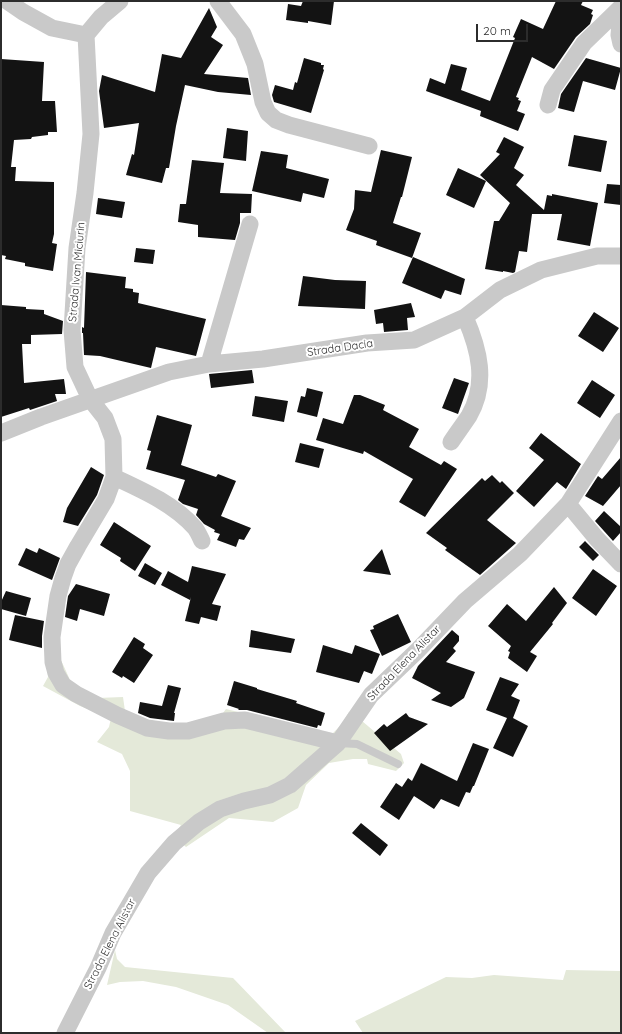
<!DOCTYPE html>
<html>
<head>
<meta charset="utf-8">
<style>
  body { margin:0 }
  #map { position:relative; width:622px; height:1034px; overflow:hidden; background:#fff; font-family:Quicksand,sans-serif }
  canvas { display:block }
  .frame { position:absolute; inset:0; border:2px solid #2c2c2c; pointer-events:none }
  .scale { position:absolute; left:476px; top:24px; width:52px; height:18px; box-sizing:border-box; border:2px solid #2c2c2c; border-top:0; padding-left:5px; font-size:12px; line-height:14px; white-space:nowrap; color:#2c2c2c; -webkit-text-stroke:3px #fff; paint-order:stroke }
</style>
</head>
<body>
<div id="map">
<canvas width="622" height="1034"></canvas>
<div class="frame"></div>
<div class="scale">20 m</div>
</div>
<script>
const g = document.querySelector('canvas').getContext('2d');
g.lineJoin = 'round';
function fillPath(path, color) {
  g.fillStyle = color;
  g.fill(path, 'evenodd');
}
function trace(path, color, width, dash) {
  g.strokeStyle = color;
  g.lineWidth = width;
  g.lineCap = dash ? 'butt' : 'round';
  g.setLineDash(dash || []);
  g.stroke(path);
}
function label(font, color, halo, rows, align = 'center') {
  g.font = font + ' Quicksand,sans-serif';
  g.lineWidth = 4;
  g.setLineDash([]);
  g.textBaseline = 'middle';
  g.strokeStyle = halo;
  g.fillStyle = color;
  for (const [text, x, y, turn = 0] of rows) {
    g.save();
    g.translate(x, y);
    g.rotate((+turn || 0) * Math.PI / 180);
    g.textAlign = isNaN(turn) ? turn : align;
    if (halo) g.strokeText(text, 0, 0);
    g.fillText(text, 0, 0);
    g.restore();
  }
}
fillPath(new Path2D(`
  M46 657 60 658 71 682 97 698 123 697 125 711 131 716 183 727 223 713 226 709 331 735 342 724 349 712 362 721 401 754 404 763 396 771 368 764 367 759H353L329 763 306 785 298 808 273 822 229 818 186 847 174 836 181 825 130 811V771L122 754 97 742 109 727 111 718 80 706 43 686 48 677Z
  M115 950 117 959 125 967 233 978 286 1033H268L228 1005 176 987 143 981 120 982 107 985Z
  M566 970 621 971V1033H363L355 1021 446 977 472 978 494 975 563 980Z`), '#e4e9d9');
fillPath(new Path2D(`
  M303 1H334L331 25 308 21V23L286 20 288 4 301 6Z
  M556 1H583L581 5 593 10 591 14 593 15 590 24 576 37 554 69 532 57 516 97 519 98 518 100 521 101 517 111 525 114 518 131 480 116 481 111 426 91 430 78 445 84 451 64 467 68 461 90 490 101 515 38 513 37 521 19 543 29Z
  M209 8 217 27 211 37 223 45 204 74 248 78 251 95 218 92 185 85 176 126 169 168H166L162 183 126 175 132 154 134 155 139 123 104 128 99 91 102 75 155 92 162 54 181 58Z
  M304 58 321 63V65H324L323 69 324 70 311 113 274 102 272 95 275 85 293 90 295 82 297 83Z
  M586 58 621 68 615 90 583 81 574 112 558 108 561 94Z
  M1 59 44 62 42 101H55L57 132H48V135L32 137 31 139 14 140 11 167H16L15 181 54 182V234L52 243 57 244 53 271 25 266V263L5 259 6 256 1 255Z
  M227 128 248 131 246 161 223 158Z
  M574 135 607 141 601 172 568 166Z
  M504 137 524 147 514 168 524 175 516 185 544 210 547 195 552 196V194L598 203 590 246 557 240 562 214H532L527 252 519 251 515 272 513 273 503 271V272L485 269 494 221H499L510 203 480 175 500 154 496 152Z
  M381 150 412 157 402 197H401L393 223 421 233 412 258 376 245 377 241 346 230 354 209 355 190 371 192Z
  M261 151 288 155 286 168 329 179 324 198 303 193 301 202 252 191Z
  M192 160 224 163 220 193 252 194 251 213H240V223L235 240 198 237V225L178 222 180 204H186Z
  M458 168 486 181 474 208 446 195Z
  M607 184 621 185V205L604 203Z
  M98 198 125 202 122 218 96 214Z
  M136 248 155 250 153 264 134 262Z
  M413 257 465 279 461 295 445 290 441 299 402 283Z
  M86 272 126 277 125 288 133 289V292L139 293 138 303 206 319 196 356 156 347 151 368 100 356 84 355 83 333H82V327L84 328Z
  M303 276 335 280 366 281 365 309 298 306Z
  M411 303 415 317 407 318 408 330 384 332 383 323 376 324 374 310Z
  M1 305 26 307V309L44 310V314L63 321 62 334 31 335V344H22L24 383 64 379 66 394H55L57 401 30 410 29 408 1 417Z
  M594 312 619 328 603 352 578 336Z
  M252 370 254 383 211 388 209 374Z
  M454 378 469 383 458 414 442 408Z
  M592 380 615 395 600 418 577 403Z
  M307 388 323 392 317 417 297 412 301 396 305 397Z
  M354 395H360L385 405 383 410 419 429 409 447 441 465 444 461 457 469 425 517 399 502 413 479 364 451 363 454 316 440 323 418 343 424Z
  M255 396 288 401 284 422 252 416Z
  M157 415 192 425 181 465 216 477 218 474 236 481 221 516 251 528 244 540 239 539 236 547 217 540 220 534 214 532 215 530 204 524 196 515 198 509 183 504 178 500 185 480 146 469 151 451 147 450Z
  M541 433 581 464 566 489 557 482 534 507 516 491 544 460 529 448Z
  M300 443 324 449 319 468 295 462Z
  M621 457V485L603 506 585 496 598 476 602 479Z
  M91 467 104 475 97 495 78 526 63 522 67 508Z
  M492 475 500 483 502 481 514 493 487 520 516 543 480 575 445 550 447 548 426 533 482 478 485 481Z
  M604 511 621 527V532L613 541 595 521Z
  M114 522 151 546 135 571 120 561 121 558 100 545Z
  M585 541 599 555 593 561 579 547Z
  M26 548 37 553 39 548 60 558 52 580 18 565Z
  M382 549 391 575 363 571Z
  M145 563 162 573 155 585 138 576Z
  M192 566 226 574 212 604 221 606 217 621 201 617 199 624 185 621 191 597 190 600 161 585 168 571 188 582Z
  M593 569 617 586 596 616 572 598Z
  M76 584 110 594 104 616 80 609 77 621 65 617 68 596Z
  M554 587 567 603 552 623 553 624 530 652 537 656 527 672 508 658 510 652 508 651 511 646 488 626 507 604 526 621Z
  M6 591 31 598 26 616 1 609V602Z
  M398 614 411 642 382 656 370 630 374 629 373 626Z
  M15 615 44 621 42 636V648L9 640Z
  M251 630 295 639 291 653 249 647Z
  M452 630 459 636V641L453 648 456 651 446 662 475 672 464 698 451 707 431 700 441 693 412 678 418 666Z
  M134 637 145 644 143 648 153 655 134 683 123 676 122 678 112 672Z
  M323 645 352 654 355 645 380 654 372 674 364 671 359 683 316 672Z
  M500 677 519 684 511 696 520 700 513 718 528 726 513 757 493 748 507 718 486 710Z
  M234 681 257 688V689L297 701 296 703 325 713 321 726 318 725 317 728 247 710H238L239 709 227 705Z
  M168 685 181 688 174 713H175L174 721 150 718 138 713 140 702 162 706Z
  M406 713 409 717 428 724 390 751 374 733 384 724 387 727Z
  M473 743 489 749 474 786H473L470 793 466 792 459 807 441 799 434 809 414 796 399 820 380 807 396 783 402 787 408 778 412 781 421 763 457 781Z
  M361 823 388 845 380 856 352 833Z`), '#131313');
trace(new Path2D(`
  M338 743 357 744 398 764`), '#c9c9c9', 8);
trace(new Path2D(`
  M7 1 23 12 52 28 86 35 101 17 120 1
  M218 1 243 34 255 64 263 102 268 113 276 120 289 125 369 146
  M621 12 619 35 621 44
  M86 35 91 134 85 193 77 248 72 330 75 367 90 399 105 418 113 439 114 477 106 499 78 546 68 564 63 578 58 596 52 637 53 662 56 673 63 685 76 694 117 715 147 728 169 731H188L224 721 245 720 338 743
  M548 105 552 90 584 43 621 7
  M209 364 250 224
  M1 433 41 417 169 372 209 364 263 359 367 343 414 340 465 317 500 290 541 270 597 256H621
  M451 442C457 433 463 425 469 416 488 383 479 349 465 317
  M114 477C142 490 174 504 195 528 198 532 200 537 202 541
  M568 504 597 539 621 564
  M65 1033 98 968 113 933 148 873 174 843 199 822 220 809 244 801 270 795 290 785 338 743 371 695 418 650 465 601 520 554 568 504 621 421`), '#c9c9c9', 17);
label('11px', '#2c2c2c', '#fff', [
  ["Strada Ivan Miciurin",77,272,-85],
  ["Strada Dacia",340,348,-8],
  ["Strada Elena Alistar",404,663,-46],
  ["Strada Elena Alistar",110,944,-63]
]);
</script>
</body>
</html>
